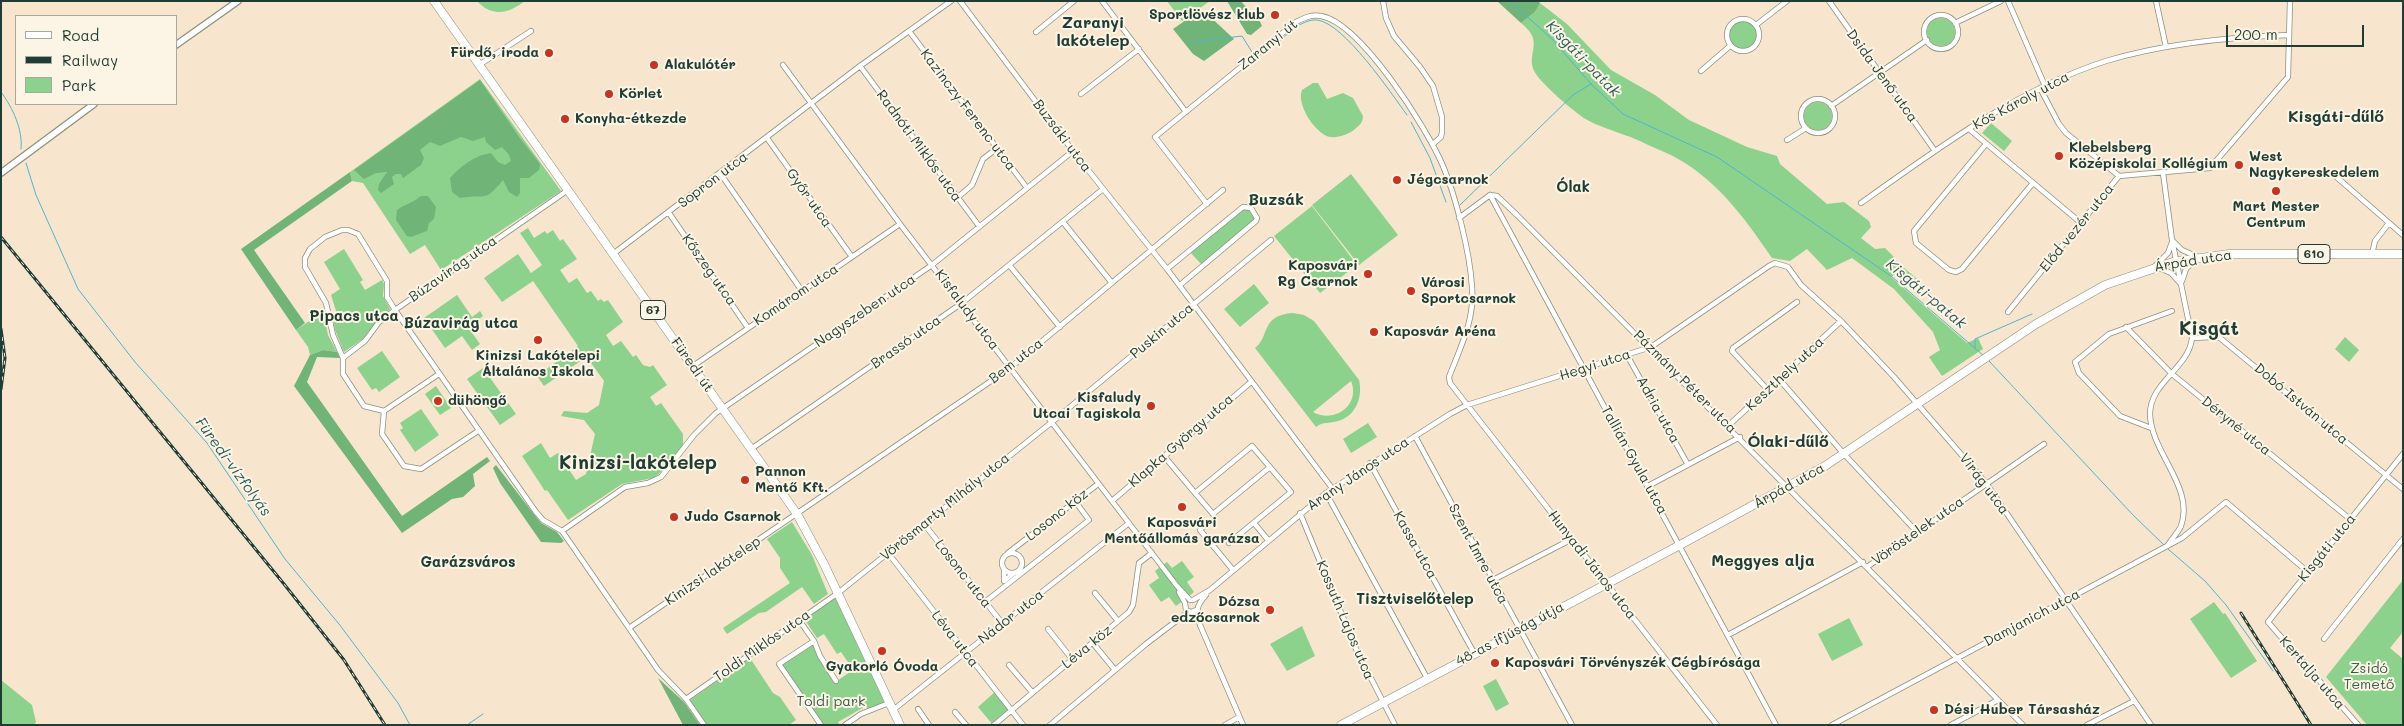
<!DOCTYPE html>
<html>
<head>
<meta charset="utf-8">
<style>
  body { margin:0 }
  #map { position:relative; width:2404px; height:726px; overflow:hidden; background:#f7e5cd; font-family:Mali,sans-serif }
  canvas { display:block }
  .frame { position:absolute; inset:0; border:2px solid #1f3d34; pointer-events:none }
  .legend { position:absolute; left:15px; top:15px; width:162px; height:90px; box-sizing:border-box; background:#fcf5e5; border:1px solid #a4ab9e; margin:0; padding:6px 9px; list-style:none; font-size:15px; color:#1f3d34 }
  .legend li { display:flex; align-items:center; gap:10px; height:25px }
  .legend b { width:25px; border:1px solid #a4ab9e }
  .scale { position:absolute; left:2226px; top:25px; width:138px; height:22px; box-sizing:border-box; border:2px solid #1f3d34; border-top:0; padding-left:6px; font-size:15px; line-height:18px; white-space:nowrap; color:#1f3d34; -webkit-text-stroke:4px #fcf5e5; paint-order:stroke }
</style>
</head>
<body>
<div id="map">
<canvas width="2404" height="726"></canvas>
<div class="frame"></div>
<ul class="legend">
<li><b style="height:6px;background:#fff"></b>Road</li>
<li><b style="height:6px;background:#1f3d34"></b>Railway</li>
<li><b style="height:14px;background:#8cd28d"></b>Park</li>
</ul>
<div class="scale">200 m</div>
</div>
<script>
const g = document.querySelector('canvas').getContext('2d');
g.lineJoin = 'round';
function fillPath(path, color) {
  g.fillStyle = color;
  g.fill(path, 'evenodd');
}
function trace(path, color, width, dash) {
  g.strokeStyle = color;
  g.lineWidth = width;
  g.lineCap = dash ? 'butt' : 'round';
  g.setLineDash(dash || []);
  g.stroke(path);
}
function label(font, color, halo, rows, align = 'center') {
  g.font = font + ' Mali,sans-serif';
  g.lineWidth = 4;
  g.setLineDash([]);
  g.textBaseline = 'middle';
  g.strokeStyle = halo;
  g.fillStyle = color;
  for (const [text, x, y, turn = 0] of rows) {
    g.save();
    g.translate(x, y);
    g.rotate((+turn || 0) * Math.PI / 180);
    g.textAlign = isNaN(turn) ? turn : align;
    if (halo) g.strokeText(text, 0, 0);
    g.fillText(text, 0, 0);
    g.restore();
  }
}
fillPath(new Path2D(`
  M477 1H525C509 13 493 18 477 1Z
  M1167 1H1210L1182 21Z
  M1540 3 1567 24 1611 70 1655 95 1689 120 1747 147 1777 156 1780 164 1827 204 1844 202 1869 221 1871 227 1861 238 1875 249 1885 248 1893 256 1896 261 1917 279 1912 285 1898 272 1891 277 1967 343 1978 338 1983 349 1942 376 1929 357 1940 350 1933 332 1894 289 1852 258 1827 270 1807 249 1790 261 1772 258C1748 223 1724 189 1688 165 1674 155 1656 149 1640 141 1625 134 1592 125 1581 116 1570 108 1543 85 1536 74 1523 55 1547 43 1521 23L1535 12Z
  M1927 32a14 14 0 1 1 28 0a14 14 0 1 1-28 0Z
  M1729 35a14 14 0 1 1 28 0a14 14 0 1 1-28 0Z
  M480 79 561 191 441 270 425 245 410 254 363 183 352 181 350 172Z
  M1313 83H1318L1327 99 1343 93 1353 98 1363 116C1363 122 1360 125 1355 129 1349 134 1339 138 1330 137 1315 134 1296 104 1302 90Z
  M1804 116a14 14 0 1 1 28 0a14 14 0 1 1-28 0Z
  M1991 123 2012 141 2004 151 1982 133Z
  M1351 174 1398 235 1359 265 1312 205Z
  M1248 203 1260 218 1203 266 1189 251Z
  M1312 206 1357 265 1320 293 1274 236Z
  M528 228 534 238 545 231 547 234 553 230 560 241 563 239 577 259 560 270 569 283 577 278 587 293 591 291 598 301 601 299 604 302 608 300 623 322 606 335 613 346 621 341 633 357 636 355 643 365 650 367 653 365 667 385 650 397 656 406 661 403 683 434V446L660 473 653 478 622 484 568 520 547 490 545 491 522 456 541 443 550 458 558 453 576 480 586 474 595 434 584 420 561 416 564 411 587 413 599 405 604 381 589 360 585 358 544 386 537 376 578 346 533 281 502 302 484 278 518 254 531 273 542 265 520 233Z
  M344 249 363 280 360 282 365 290 382 280 384 284 383 296 390 309 364 338 344 352 335 330 333 317 337 314 331 295 340 289 324 262Z
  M1254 284 1269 303 1240 327 1224 309Z
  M457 295 472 317 480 311 483 316 468 327 480 344 472 350 462 336 445 348 424 318Z
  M323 312 328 335 337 352 323 350 310 355 308 347 296 330Z
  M1293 313 1304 315 1314 321 1359 380C1363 397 1356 416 1338 421 1329 424 1323 421 1316 427L1255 348C1270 337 1260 315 1293 313ZM1351 381C1361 405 1334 424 1313 412Z
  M2345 337 2359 350 2349 362 2335 349Z
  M382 351 400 377 379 392 376 388 372 390 357 368Z
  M483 368 516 414 500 425 467 379Z
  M436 386 451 408 440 415 425 394Z
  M421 409 439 435 415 452 400 430 403 428 400 423Z
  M1368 423 1377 437 1351 453 1343 439Z
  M792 522 812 555 828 594 814 604 802 587 766 612 759 613 727 634 723 628 790 583 780 568V558L767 539Z
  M1182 561 1194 577 1187 582 1194 592 1176 606 1169 597 1161 602 1149 585 1159 578 1155 571 1167 562 1172 568Z
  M2403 580V632L2390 648 2403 659V725H2367L2326 677Z
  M838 593 889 703 869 711 866 706 838 722 840 725H821L780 664 814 641 837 681 850 672 847 667 850 665 841 652 837 654 824 634 817 638 803 617Z
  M2214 602 2223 614 2225 613 2257 661 2231 678 2190 619Z
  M1849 618 1863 645 1832 661 1818 634Z
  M1302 626 1315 656 1287 671 1270 644Z
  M750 658 773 693 780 697 796 720 789 725H707L690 700Z
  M1496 679 1509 704 1496 711 1483 686Z
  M1 680 32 705 36 722 34 725H1Z
  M996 691 1011 710 993 725 978 707Z`), '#8cd28d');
fillPath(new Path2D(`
  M1227 1H1241C1248 11 1258 14 1262 26L1251 35 1247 34Z
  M1497 1H1538L1540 3 1535 12 1521 23Z
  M1199 11 1205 12 1234 39 1204 61 1193 54 1173 29Z
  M480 80 519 137 540 164 539 170 529 178H520V193L517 197 509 192 503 180C483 204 487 193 460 198L452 192 450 178C461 166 475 155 491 153L498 162 505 165 511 161 509 155 502 147 495 150 486 142 485 137 473 141 461 137 440 146 430 142 420 150 424 158 421 165 403 178 401 174H396L392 177 394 184 381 193 378 190 379 184 387 172 376 173 364 179 354 170Z
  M350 172 352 181 254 250 305 323 296 330 241 249Z
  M421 196H428L436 207 434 219 429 223 427 231 411 237 407 236 396 220 397 210C405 204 413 203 421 196Z
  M323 350 337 352 340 358 317 357 307 382 402 516 487 457 490 461 473 474 475 486 463 497 452 499 402 533 294 386 310 355Z
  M496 465 533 513 541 523 557 532 564 541 561 543 541 542 500 483 493 468Z
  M658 678 684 702 700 725H683Z`), '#71b478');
trace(new Path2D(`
  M1510 1 1552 39 1591 84 1623 114 1717 157 1891 276 1984 356
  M1280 41C1289 32 1303 19 1317 20 1344 23 1391 93 1407 115
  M1192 42 1242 36 1252 52
  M1 92C13 108 23 130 21 149
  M1411 122 1430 158 1446 202
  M26 163 36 195 78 289 135 362 207 443 285 559 339 624 398 703 410 725
  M1460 205 1573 95 1591 84
  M1975 348V339L2032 314
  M1989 361 2133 515 2165 546
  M2168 549 2205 581 2226 605 2273 671
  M467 725 483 714`), '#4fb5cd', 1);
const minor = new Path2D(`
  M960 1 1073 151 1167 269 1332 488
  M1102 1 1186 112
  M1383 1 1386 18 1394 36 1420 67 1433 86 1442 117V132L1441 137 1433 144
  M1829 1 1935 151
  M2008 1 2045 86
  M2156 1 2166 47
  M1924 32a17 17 0 1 1 34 0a17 17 0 1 1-34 0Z
  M1727 35a16 16 0 1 1 32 0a16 16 0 1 1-32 0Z
  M1955 23 2001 1
  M1756 25 1787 1
  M909 31 1027 188
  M1036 32 1074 1
  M479 65 531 31
  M783 65 900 224 1177 586 1190 600
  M860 66 979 226
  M1701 71 1730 46
  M2040 88 2059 124 2066 133 2119 176
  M1081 94 1139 49
  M1801 116a17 17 0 1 1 34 0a17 17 0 1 1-34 0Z
  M1831 106 1927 40
  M1969 129 2081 223
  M767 138 852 257
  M1787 140 1806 128
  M1986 144 1914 231 1916 243 1949 270 1956 272 1962 269 2033 183
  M720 173 802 291
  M2163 173 2172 240 2192 338C2189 368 2150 382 2150 414 2151 453 2195 487 2181 526 2178 533 2172 538 2168 545
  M2333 174 2403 235
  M1490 195 1497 196 1517 215 2023 725
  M1490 195 1776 725
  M957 198 972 185 983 159 996 149
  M1861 203C1937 149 2016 90 2106 61 2166 43 2228 37 2289 35
  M1207 204 1155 137 1296 22C1304 18 1312 14 1321 16 1361 23 1428 130 1443 166 1456 197 1470 253 1472 287 1475 320 1460 348 1449 377L1450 383 1717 725
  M669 213 748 328
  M1459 218 1490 195
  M1063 222 1112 283
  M2173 241 2182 250 2198 257
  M2172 242 2168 253 2155 266 2171 273 2181 284
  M613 254 860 66 951 1
  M2372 254 2375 241 2389 223
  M1010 266 1060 327
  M1167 269 1243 207 1251 208 1257 218 1256 221 1180 285
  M2182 281 2186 269 2194 261
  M2008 312 2119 176 2210 168 2288 77 2290 1
  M2126 327 2172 374 2350 519
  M2192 338 2213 337 2220 338 2403 489
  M1627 355 1688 465
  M343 358 365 341 379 322 395 310 387 297V281L358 234 348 230H342L325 237 310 249 305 258V267L326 303 333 335 343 358V374L364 406 384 411 382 434 404 466 421 469 478 431
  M693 366 900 224
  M1779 379 1844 454 1917 532
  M1767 389 1732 351 1733 348 1797 302
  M384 411 439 374
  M1728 426 1841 321
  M2151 428 2120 416 2079 373 2075 362 2109 334 2172 311
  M1415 436 1572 725
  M751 449 962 303 1103 189
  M1164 456 1195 493 1252 446 1291 492 1229 543
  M1370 463 1474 653
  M1648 486 1740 437
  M1195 493 1213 514 1270 467
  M1326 493 1427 678
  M1112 501 1251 382
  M1300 513 1356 649 1395 725
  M1254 523 1268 540
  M924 524 1002 623
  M1205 525 1200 530 1233 570
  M562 531 625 487 648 483 661 477 694 435 716 413 932 265 1073 151
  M562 531 543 520 536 512 395 310 568 190
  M562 531 658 670 686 699 704 725
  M888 553 1023 725
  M1008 553 1098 484
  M1002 563a10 10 0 1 1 20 0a10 10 0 1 1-20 0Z
  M1867 567 2044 444
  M1004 570V581L1014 573
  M1493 580 1572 539
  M1179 592 1185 603 1186 610 1191 612 1196 610
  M1095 593 1118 621
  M1206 595C1196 606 1196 610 1200 625L1243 725
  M1193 600 1210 590 1326 493 1450 414 1467 405 1651 347 1769 266 1775 263 1788 267 1801 285 1841 321 1894 377 1986 483 2151 725
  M985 602 1089 520 1075 501
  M799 620 814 641 779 664 821 725
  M629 628 1010 368 1223 190
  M1048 629 1072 659
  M1728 635 1863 562
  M2324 639 2403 539
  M814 641 820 656 836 681
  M1092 642 1115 670
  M1009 665 1032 692
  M686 699 838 593 1052 422 1271 240
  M918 709 929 725
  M893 710 1129 523
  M955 712 966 725
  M845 725 861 714 889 703
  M994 725 1129 612 1133 605 1139 563 1152 553
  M1050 725 1146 644 1188 612
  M1225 725 1239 717
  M1832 725 2182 538 2226 502 2308 572
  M1951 725 1998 700
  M2087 725 2134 701
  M2358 725 2268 622 2403 454`);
const tertiary = new Path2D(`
  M176 45 238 1
  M1 173 94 104`);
const primary = new Path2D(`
  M434 1 797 514 824 564 900 725
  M1341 725 1680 545 1825 466 2036 324 2105 285 2173 262 2229 254H2403`);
trace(minor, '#8b9180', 6);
trace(tertiary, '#8b9180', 8);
trace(primary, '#8b9180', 9);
trace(minor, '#fff', 4.5);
trace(tertiary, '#fff', 5.5);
trace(primary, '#fff', 8);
const rail = new Path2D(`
  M1 237 284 584 344 660 385 725
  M1 329 5 358 1 389
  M2241 613 2311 725`);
trace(rail, '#1f3d34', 3);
trace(rail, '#fcf5e5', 1, [4]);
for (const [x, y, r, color] of [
  [1275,15,5,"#c8321e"],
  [549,53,5,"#c8321e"],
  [654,65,5,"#c8321e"],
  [609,94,5,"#c8321e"],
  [565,119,5,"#c8321e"],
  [2059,156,5,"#c8321e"],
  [2239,165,5,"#c8321e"],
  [1397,180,5,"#c8321e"],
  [2276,191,5,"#c8321e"],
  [1368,274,5,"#c8321e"],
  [1411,291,5,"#c8321e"],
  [1374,332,5,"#c8321e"],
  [538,340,5,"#c8321e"],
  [438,401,5,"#c8321e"],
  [1151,406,5,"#c8321e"],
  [745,480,5,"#c8321e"],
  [1182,507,5,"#c8321e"],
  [674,517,5,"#c8321e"],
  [1270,610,5,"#c8321e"],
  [882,651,5,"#c8321e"],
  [1495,663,5,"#c8321e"],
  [1934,710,5,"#c8321e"]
]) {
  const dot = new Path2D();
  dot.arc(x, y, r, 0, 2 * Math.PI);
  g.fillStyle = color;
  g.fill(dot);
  trace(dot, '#fcf5e5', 2);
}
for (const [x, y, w] of [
  [2314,254,32],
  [653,310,25]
]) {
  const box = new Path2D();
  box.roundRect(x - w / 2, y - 9.5, w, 19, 4);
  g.fillStyle = '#fcf5e5';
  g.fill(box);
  trace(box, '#1f3d34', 1);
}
label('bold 12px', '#1f3d34', null, [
  ["610",2314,254],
  ["67",653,310]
]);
label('bold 14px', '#1f3d34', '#fcf5e5', [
  ["Sportlövész klub",1265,15,"right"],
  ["Fürdő, iroda",539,53,"right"],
  ["Alakulótér",664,65],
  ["Körlet",619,94],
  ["Konyha-étkezde",575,119],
  ["Klebelsberg",2069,148],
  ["Középiskolai Kollégium",2069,164],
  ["West",2249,157],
  ["Nagykereskedelem",2249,173],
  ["Jégcsarnok",1407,180],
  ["Mart Mester",2276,207,"center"],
  ["Centrum",2276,223,"center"],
  ["Kaposvári",1358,266,"right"],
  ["Rg Csarnok",1358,282,"right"],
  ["Városi",1421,283],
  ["Sportcsarnok",1421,299],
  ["Kaposvár Aréna",1384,332],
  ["Kinizsi Lakótelepi",538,356,"center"],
  ["Általános Iskola",538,372,"center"],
  ["Kisfaludy",1141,398,"right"],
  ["Utcai Tagiskola",1141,414,"right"],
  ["dühöngő",448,401],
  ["Pannon",755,472],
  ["Mentő Kft.",755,488],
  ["Judo Csarnok",684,517],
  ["Kaposvári",1182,523,"center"],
  ["Mentőállomás garázsa",1182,539,"center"],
  ["Dózsa",1260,602,"right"],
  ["edzőcsarnok",1260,618,"right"],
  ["Kaposvári Törvényszék Cégbírósága",1505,663],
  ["Gyakorló Óvoda",882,667,"center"],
  ["Dési Huber Társasház",1944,710]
], 'left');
label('14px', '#1f3d34', '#fcf5e5', [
  ["Zaranyi út",1268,45,-39],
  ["Dsida Jenő utca",1882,76,54],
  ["Kós Károly utca",2021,101,-28],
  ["Kazinczy Ferenc utca",968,110,53],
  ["Buzsáki utca",1062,136,53],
  ["Radnóti Miklós utca",919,146,54],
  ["Sopron utca",713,180,-37],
  ["Győr utca",809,198,55],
  ["Előd vezér utca",2077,228,-51],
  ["Árpád utca",2193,261,-9],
  ["Búzavirág utca",453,269,-35],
  ["Kőszeg utca",709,270,55],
  ["Komárom utca",796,295,-34],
  ["Kisfaludy utca",967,310,53],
  ["Nagyszeben utca",865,311,-34],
  ["Puskin utca",1162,331,-40],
  ["Brassó utca",906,342,-35],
  ["Bem utca",1016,361,-38],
  ["Füredi út",692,365,55],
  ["Hegyi utca",1595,365,-18],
  ["Keszthely utca",1785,374,-43],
  ["Pázmány Péter utca",1685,382,45],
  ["Dobó István utca",2301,404,40],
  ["Adria utca",1658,410,61],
  ["Déryné utca",2236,426,39],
  ["Klapka György utca",1181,441,-41],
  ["Tallián Gyula utca",1634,460,61],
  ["Arany János utca",1358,474,-34],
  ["Virág utca",1984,484,53],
  ["Árpád utca",1789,486,-29],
  ["Vörösmarty Mihály utca",945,507,-39],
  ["Losonc köz",1057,515,-38],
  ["Vöröstelek utca",1918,531,-35],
  ["Kassa utca",1415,545,61],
  ["Kisgáti utca",2327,548,-51],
  ["Szent Imre utca",1478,554,62],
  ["Hunyadi János utca",1592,565,52],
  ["Kinizsi lakótelep",713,571,-34],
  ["Losonc utca",963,574,52],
  ["Nádor utca",1011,617,-38],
  ["Damjanich utca",2032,618,-28],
  ["Kossuth Lajos utca",1345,620,67],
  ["48-as ifjúság útja",1510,634,-28],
  ["Léva utca",955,639,52],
  ["Toldi Miklós utca",762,646,-35],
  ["Léva köz",1087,647,-39],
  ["Kertalja utca",2312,673,49]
]);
label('14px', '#355b46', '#fcf5e5', [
  ["Zsidó",2369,669],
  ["Temető",2369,685],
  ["Toldi park",831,702]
]);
label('italic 15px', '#2b5b5a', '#fcf5e5', [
  ["Kisgáti-patak",1583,59,46],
  ["Kisgáti-patak",1926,294,40],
  ["Füredi-vízfolyás",233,467,54]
]);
label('bold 15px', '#1f3d34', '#fcf5e5', [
  ["Ólak",1573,187],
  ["Pipacs utca",354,316],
  ["Búzavirág utca",461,323],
  ["Garázsváros",468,562],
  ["Tisztviselőtelep",1415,599]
]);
label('bold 16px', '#1f3d34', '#fcf5e5', [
  ["Zaranyi",1093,23],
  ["lakótelep",1093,41],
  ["Kisgáti-dűlő",2336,117],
  ["Buzsák",1276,200],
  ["Ólaki-dűlő",1788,442],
  ["Meggyes alja",1763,561]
]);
label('bold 19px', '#1f3d34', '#fcf5e5', [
  ["Kisgát",2209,329],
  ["Kinizsi-lakótelep",638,463]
]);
</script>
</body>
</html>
